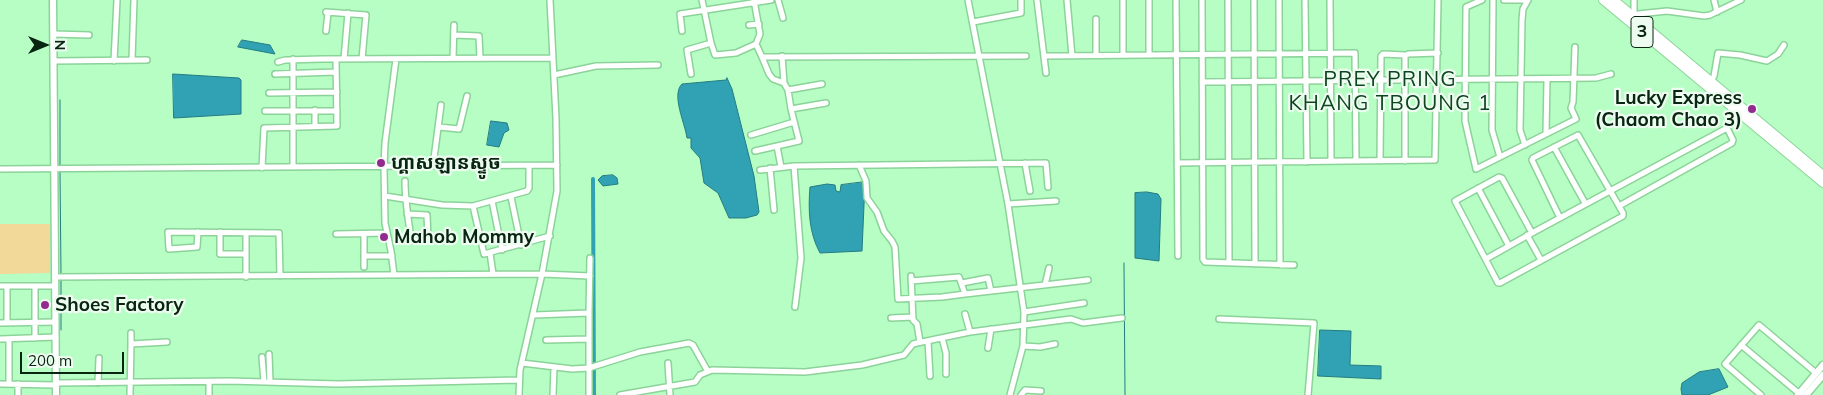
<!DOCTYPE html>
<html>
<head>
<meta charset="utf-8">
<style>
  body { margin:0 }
  #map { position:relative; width:1823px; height:395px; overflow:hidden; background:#b6fec4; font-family:Mulish,sans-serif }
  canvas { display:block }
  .north { position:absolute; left:20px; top:20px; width:50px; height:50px; -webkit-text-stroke:4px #eefbf0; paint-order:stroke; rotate:90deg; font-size:14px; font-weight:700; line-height:20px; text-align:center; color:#072510 }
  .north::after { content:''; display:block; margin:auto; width:18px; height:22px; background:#072510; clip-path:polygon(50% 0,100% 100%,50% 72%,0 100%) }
  .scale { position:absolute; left:20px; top:352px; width:104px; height:22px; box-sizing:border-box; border:2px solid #072510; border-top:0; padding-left:6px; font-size:15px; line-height:18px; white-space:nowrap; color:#072510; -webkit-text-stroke:4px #eefbf0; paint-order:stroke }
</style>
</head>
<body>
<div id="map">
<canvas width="1823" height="395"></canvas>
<div class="north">N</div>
<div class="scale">200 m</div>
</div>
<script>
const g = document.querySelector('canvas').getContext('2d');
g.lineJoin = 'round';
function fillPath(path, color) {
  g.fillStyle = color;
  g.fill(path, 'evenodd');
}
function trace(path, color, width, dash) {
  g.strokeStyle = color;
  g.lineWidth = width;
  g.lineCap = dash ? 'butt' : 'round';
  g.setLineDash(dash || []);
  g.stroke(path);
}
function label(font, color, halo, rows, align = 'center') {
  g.font = font + ' Mulish,"Noto Sans Khmer",sans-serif';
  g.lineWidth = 4.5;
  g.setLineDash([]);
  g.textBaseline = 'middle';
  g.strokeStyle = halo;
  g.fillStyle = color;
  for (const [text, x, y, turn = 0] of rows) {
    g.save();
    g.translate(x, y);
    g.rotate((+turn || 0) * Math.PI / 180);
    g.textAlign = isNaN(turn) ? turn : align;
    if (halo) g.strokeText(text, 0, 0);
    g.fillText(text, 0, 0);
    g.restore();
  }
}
fillPath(new Path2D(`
  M0 224H50V273L0 274Z`), '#f2d999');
const water = new Path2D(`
  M242 40 270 45 275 54 238 47Z
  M173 74 239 78 241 80V114L174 118Z
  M727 78 732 89 754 176 759 212 757 215 746 218H729L718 193 704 183 700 158 691 148V138H687C685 123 671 95 682 84L726 80Z
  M491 121 507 123 509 130 504 133 499 147 487 145Z
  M613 175 617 178 618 184 603 186 598 180 602 176Z
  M865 182 862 251 820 253C809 233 808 210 810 187L827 184 835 185 836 191 840 192 841 185Z
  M1147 192 1158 194 1161 199 1159 261 1135 258V193Z
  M1320 330 1351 331 1350 365 1381 366V379L1318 376Z
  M1719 369 1728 387 1708 395H1682L1681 389 1682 383 1699 372Z`);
fillPath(water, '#30a2b3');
trace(water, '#247c82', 1);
trace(new Path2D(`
  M60 100V167
  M60 171 61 274
  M1124 263 1125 395
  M61 278V330`), '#247c82', 1);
trace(new Path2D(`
  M593 179 594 395`), '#30a2b3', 4);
const minor = new Path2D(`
  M702 0 711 43 715 55 736 53 756 44 760 34 754 0
  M778 0 783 18
  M968 0 1008 204 1024 312 1023 346 1010 395
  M1037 0 1046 73
  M1067 0 1072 56
  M1123 0V55
  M1149 0V55
  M1176 0 1178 256
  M1202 0 1203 259 1205 262 1294 265
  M1228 0 1229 263
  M1254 0 1255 264
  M1279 0 1280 265
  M1305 0 1307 162
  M1330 0 1331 161
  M1482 0 1466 7 1465 121 1476 169 1576 119 1571 108 1573 102 1575 47
  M1493 0 1492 130 1500 157
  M1504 0H1528
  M1714 0 1717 12
  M326 12 366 15 362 59
  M1631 15 1634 11V0
  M1635 18 1638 14 1667 11 1704 16 1710 15 1741 0
  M1096 19V55
  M973 22 1021 13V0
  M749 25 759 24
  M326 31 328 13
  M682 31 680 14 771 0
  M54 34 89 35
  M454 35 479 36 480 58
  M756 44 762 57 1026 56
  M782 56 784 83
  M1044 56 1355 53 1356 161
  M453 58 454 25
  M293 59V167
  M344 59 348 13
  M132 60 134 0
  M54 61 147 60
  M114 61 117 0
  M278 62 285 60 322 59 553 58
  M275 74 336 72
  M691 74 687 50 711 43
  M554 75 596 66 658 65
  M1202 82 1596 78 1611 74
  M1711 82 1714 76 1718 53 1740 55 1767 61 1778 54 1784 45
  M788 90 822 84
  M269 93 337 92
  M791 109 826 103
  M265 111H337
  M315 126V110
  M439 127 459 129 467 96
  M1546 134 1547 79
  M751 135 794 122
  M1525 145 1520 130 1522 20 1523 9 1528 0
  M777 146 781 167
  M1554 147 1585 203
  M755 151 799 141 791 109 788 90 784 83 773 79 769 74 762 57
  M1380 161 1381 56 1383 54 1405 55
  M1405 161V56L1408 54 1438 53
  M1025 163 1030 191
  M1177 163 1435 160 1438 0
  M859 165 866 181 867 198 877 212 884 231 892 241 895 247 898 299 942 297 965 294
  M433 166 441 105
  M529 166V188L527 191 473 206 484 254 550 236
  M794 166 801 258 795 307
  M262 168 264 128 337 126 336 59
  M770 168 774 210
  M0 169 557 165
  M760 170 794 166 1046 163 1048 187
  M405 181C405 200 408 219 411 238L414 241 428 239 427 215 407 214
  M1478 188 1509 246
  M385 196 442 205 473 206
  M511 197 521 245
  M492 201 502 250
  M1008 204 1056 201
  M1619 206 1732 143 1733 140 1727 128
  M198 232 197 247 169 249 168 232C205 232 242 233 279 233L280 276
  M220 232V254H246
  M246 233V277
  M1532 233 1502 178 1499 177 1455 201 1498 283H1500L1623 216V213L1578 135 1533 158 1532 160 1560 218
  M336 234 387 233
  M364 234V267
  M1527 235 1541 260
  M490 253 493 274
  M364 256H392
  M1486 259 1532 233 1727 128 1739 114
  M394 275 391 251 385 223 384 167 385 143 396 59
  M911 276 913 320 917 324 920 342
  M55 277 542 274 590 276
  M911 281 959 277 965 294 1088 280
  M962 283 988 278 991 291
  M1045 285 1049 268
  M0 286H55
  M7 286V323
  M35 286V338
  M1024 312 1084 303
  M589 313 590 258
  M965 314 970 332
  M534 315 589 313V395
  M891 318 913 317
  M1219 319 1314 323 1308 395
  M0 323 56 322
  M131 333V344
  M942 338 946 353V374
  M0 339 56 337
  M546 340 589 339
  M928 341 930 376
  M1741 345 1801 395
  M1023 346 1040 347 1055 344
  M988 348 991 329
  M269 354 270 382
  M262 357 264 382
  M522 363 572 369 589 368 640 352 689 343 693 345 707 370
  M668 363 670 395
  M209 382V395
  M56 383 229 381 338 384 519 380
  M98 383 99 358
  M0 384 56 385
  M9 384V339
  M18 395V384
  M130 395 131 344 167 342
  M519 395 520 370 542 274 557 191 556 118 550 0
  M553 395 554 368
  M620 395 695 382 700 375 712 370 805 372 862 365 904 355 913 344 917 343 970 332 1071 319 1083 323 1122 318
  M1021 395 1025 390 1041 391
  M1761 395 1725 364 1759 325 1816 373`);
const major = new Path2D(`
  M53 0 56 395
  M1798 395 1823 365
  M1806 395 1823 375`);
const highway = new Path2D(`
  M1603 0 1823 183
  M1614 0 1823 175`);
trace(minor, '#8cd39a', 8);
trace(major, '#8cd39a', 9);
trace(highway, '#8cd39a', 10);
trace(minor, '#fff', 5);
trace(major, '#fff', 6);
trace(highway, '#fff', 8);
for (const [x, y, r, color] of [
  [1752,109,5,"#932b8f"],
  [381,163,5,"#932b8f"],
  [384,237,5,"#932b8f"],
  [45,305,5,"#932b8f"]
]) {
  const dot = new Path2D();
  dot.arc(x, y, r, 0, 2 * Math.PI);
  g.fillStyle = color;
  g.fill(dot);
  trace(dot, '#eefbf0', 2);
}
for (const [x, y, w] of [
  [1642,32,22]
]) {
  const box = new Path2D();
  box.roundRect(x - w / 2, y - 15.5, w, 31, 4);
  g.fillStyle = '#eefbf0';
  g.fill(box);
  trace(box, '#072510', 1);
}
label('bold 18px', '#072510', null, [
  ["3",1642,32]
]);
label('bold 19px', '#072510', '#eefbf0', [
  ["Lucky Express",1742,98,"right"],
  ["(Chaom Chao 3)",1742,120,"right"],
  ["ហ្គាសឡានស្ទូច",391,163],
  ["Mahob Mommy",394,237],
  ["Shoes Factory",55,305]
], 'left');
g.letterSpacing = '1px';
label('21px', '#0d451f', '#eefbf0', [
  ["PREY PRING",1390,80],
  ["KHANG TBOUNG 1",1390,104]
]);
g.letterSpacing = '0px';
</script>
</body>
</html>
